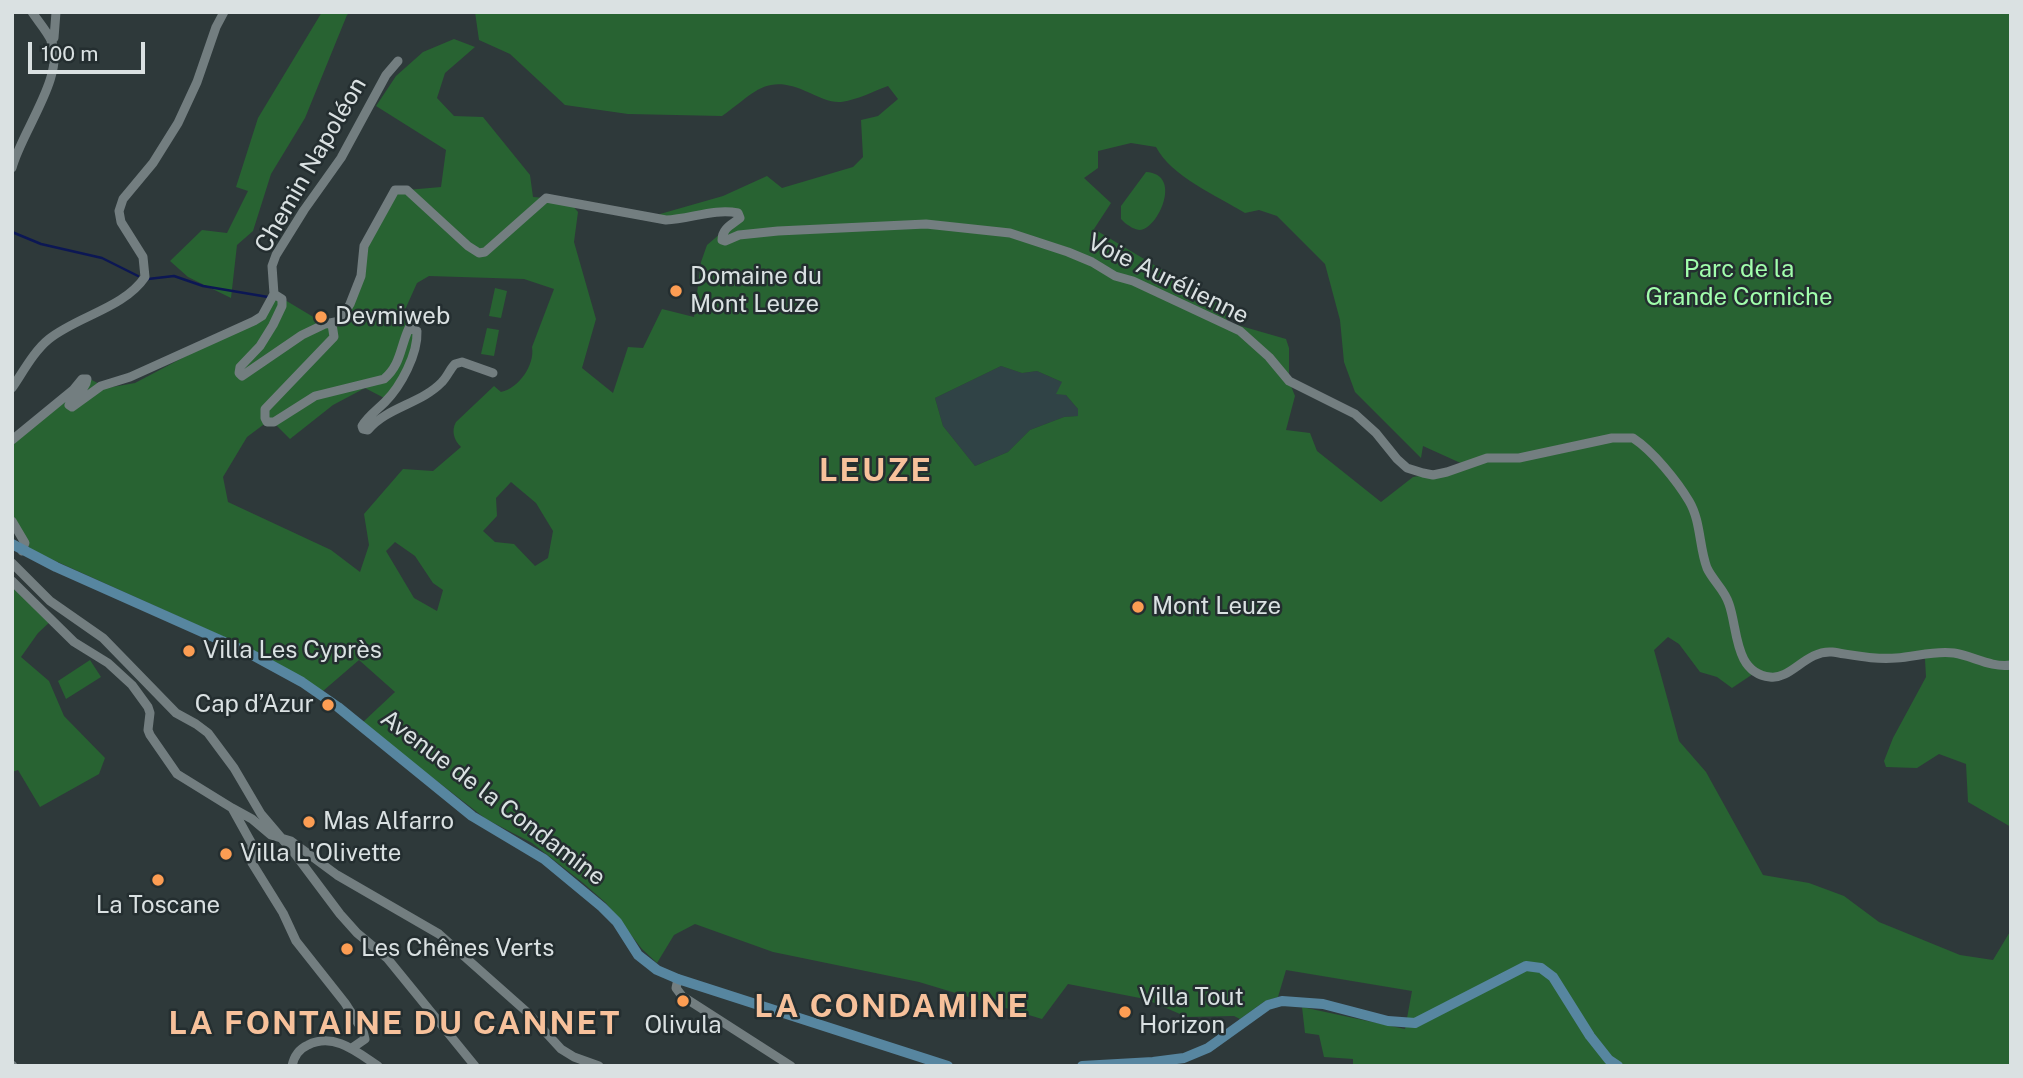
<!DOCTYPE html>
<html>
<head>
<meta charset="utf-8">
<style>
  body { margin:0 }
  #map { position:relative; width:2023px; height:1078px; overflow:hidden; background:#2e393a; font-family:"Public Sans",sans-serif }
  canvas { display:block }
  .frame { position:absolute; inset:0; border:14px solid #dae1e2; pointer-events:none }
  .scale { position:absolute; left:28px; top:42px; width:117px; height:32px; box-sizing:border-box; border:4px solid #dae1e2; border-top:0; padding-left:9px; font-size:21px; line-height:24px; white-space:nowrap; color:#dae1e2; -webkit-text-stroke:5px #242e30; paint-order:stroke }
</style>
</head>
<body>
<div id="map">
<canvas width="2023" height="1078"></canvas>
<div class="frame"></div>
<div class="scale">100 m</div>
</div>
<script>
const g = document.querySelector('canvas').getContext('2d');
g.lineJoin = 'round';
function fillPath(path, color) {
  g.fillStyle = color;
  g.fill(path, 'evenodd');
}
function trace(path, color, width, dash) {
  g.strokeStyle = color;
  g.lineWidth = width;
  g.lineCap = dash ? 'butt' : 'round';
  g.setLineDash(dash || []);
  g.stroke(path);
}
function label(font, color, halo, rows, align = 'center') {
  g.font = font + ' "Public Sans",sans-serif';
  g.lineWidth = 5;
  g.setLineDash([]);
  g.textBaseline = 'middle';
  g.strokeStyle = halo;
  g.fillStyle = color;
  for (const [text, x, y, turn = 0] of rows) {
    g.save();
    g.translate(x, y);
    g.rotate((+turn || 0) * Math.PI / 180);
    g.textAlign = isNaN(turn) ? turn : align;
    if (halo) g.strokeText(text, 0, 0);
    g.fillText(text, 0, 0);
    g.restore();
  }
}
fillPath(new Path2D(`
  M1001 366 1022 373 1037 371 1062 382 1066 395 1078 409 1079 416 1064 417 1030 430 1008 452 975 466 943 426 935 398Z`), '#304346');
fillPath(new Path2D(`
  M322 12H350L347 15 305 118 271 174 253 231 237 245 231 298 188 277 170 261 202 230 227 233 248 191 236 187 258 118Z
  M475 12H2011V827L1968 802 1966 764 1939 754 1917 768 1886 767 1884 761 1893 738 1926 677 1925 659 1917 655 1893 659 1824 651 1780 676 1756 672 1732 688 1717 677 1700 672 1679 644 1668 637 1654 650 1679 741 1706 772 1763 875 1809 883 1844 896 1879 922 1960 955 1993 960 2011 930V1066H1353V1059L1324 1057 1319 1035 1305 1033 1302 1007 1405 1029 1412 991 1286 970 1278 997 1265 1001 1240 1019 1234 1016 1187 1017 1145 999 1068 984 1042 1019 919 982 773 952 695 924 674 935 657 963 642 949 606 903 582 882 532 843 486 819 362 723 395 692 359 660 323 691 264 655 31 550 12 519V444L88 378 107 388 135 383 262 316 272 300 280 297 325 324H332L350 304 364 246 397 186 407 190 441 187 446 150 376 106 396 76 423 52 454 39 475 47 445 73 437 98 454 116 483 117 530 175 533 197 568 200 578 212 574 242 596 319 582 368 613 393 628 347 643 348 662 309 694 317 701 262 707 245 741 216H653L723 196 767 176 782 188 853 167 863 157 861 120 878 116 898 99 888 86C874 91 857 100 841 102 831 103 819 97 810 93 766 72 756 92 722 116L628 114 565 105 510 54 479 40ZM1131 143 1156 147C1171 176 1217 196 1245 213L1259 210 1277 216 1325 264 1340 320 1344 362 1355 392 1421 458 1423 446 1465 465 1445 472 1413 477 1381 502 1317 451 1310 433 1286 430 1295 396 1289 381V348L1286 339 1227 322 1226 308 1094 229 1111 203 1084 178 1098 168V151ZM429 276 524 279 554 289 532 347C535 365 519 388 501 392L494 386 456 422C451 431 454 440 461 447L433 471 403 469 364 514 369 545 360 572 331 550 228 502 223 477 247 437 267 422 274 423 290 439 333 405 365 388 388 400 409 362 417 331 409 328 404 312 417 283ZM1001 366 1022 373 1037 371 1062 382 1056 394 1066 395 1078 409V416L1064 417 1030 430 1008 452 975 466 943 426 935 398ZM511 482 536 503 553 531 548 558 535 566 514 544 495 542 483 531 497 516 496 498ZM395 542 415 556 433 583 443 590 437 611 414 598 386 551Z
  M1146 172C1184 174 1157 230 1140 230 1135 230 1129 226 1125 223L1121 219V206Z
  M495 288 507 291 501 318 489 316Z
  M487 328 499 330 494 356 481 354Z
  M12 581 53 619 38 633 21 657 49 681 64 716 105 758 99 774 40 807 18 770 12 772Z
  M90 660 101 677 66 699 58 681Z`), '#286332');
trace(new Path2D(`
  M12 232 41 244 102 258 138 276
  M148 279 174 276 203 286 268 297`), '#0c1754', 2.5);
trace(new Path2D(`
  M51 41 54 38 56 12
  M12 168C21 132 67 74 51 40 46 30 38 21 32 12
  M274 294 272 266 276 255 304 210 341 158 386 75 398 61
  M332 324 334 337 265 409V418L267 422H274L315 396 384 379C401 365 400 347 409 328L417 331C418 354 401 386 385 402 377 410 368 416 362 426L363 429 368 430C387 407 421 404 442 382 447 377 450 369 455 364L462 362 493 373
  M12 388C23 372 34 351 49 339 78 316 124 308 145 277L143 257 121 222 119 211 123 199 153 163 178 123 197 82 216 27 224 12
  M12 440 73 390 82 379H87C86 390 74 395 69 405L72 407 101 386 130 377 254 321 262 316 274 294 282 299V306L273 325 260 346 240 367 239 373 242 376 302 335 325 324 340 321 350 304 361 276 364 246 395 190H407L468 246 479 253 485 252 546 198 666 220C690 219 715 208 738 213L740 218C733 224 722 228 722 240L725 241 739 235 778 231 926 224 1010 233 1068 252 1092 262 1115 276 1133 281 1240 331 1269 357 1289 381 1355 414 1376 433 1397 459 1407 468 1423 473 1433 475 1447 472 1487 458H1519L1612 438H1633C1653 451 1677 481 1689 501 1701 521 1699 547 1707 568 1713 581 1725 590 1729 604 1738 629 1734 673 1770 677 1791 680 1806 650 1832 652 1853 655 1875 660 1896 658 1915 657 1935 650 1954 653 1973 656 1991 668 2011 665
  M12 521 25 543 22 551
  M12 563 50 601 103 638 176 713 196 724 208 733 234 768 261 814 295 854 340 914 357 933 387 958 475 1066
  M12 581 74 642 108 663 132 685 148 707 150 713 148 730 150 735 177 774 232 808 252 844V863L283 913 296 941 345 1003 363 1031 365 1039 352 1048
  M232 808 252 819 271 835 291 841 337 875 439 934 528 1013 561 1049 574 1057 599 1066
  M678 979 676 988 682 996 791 1066
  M12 1065 13 1066
  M292 1066C294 1056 299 1049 308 1045 334 1032 357 1052 378 1066`), '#737e80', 9);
trace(new Path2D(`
  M12 544 56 567 247 652 302 682 338 707 472 816 544 859 602 907 617 922 638 955 657 970 678 979 948 1066
  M1082 1066 1153 1062 1184 1058 1208 1048 1268 1005 1282 1001 1323 1004 1388 1021 1415 1023 1526 966 1541 968 1553 977 1590 1036 1609 1060 1618 1066`), '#5786a0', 10);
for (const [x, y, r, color] of [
  [676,291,7,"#fc9d53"],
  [321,317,7,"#fc9d53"],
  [1138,607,7,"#fc9d53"],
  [189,651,7,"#fc9d53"],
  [328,705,7,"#fc9d53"],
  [309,822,7,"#fc9d53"],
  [226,854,7,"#fc9d53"],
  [158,880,7,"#fc9d53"],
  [347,949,7,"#fc9d53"],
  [683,1001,7,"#fc9d53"],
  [1125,1012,7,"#fc9d53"]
]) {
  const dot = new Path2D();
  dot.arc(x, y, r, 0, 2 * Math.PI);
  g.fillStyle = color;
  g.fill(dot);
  trace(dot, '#242e30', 2.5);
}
label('24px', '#dae1e2', '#242e30', [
  ["Chemin Napoléon",311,165,-60],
  ["Voie Aurélienne",1168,279,26],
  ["Avenue de la Condamine",493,798,37]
]);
label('24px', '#a1feac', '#242e30', [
  ["Parc de la",1739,270],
  ["Grande Corniche",1739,298]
]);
label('24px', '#dae1e2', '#242e30', [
  ["Domaine du",690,277],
  ["Mont Leuze",690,305],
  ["Devmiweb",335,317],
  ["Mont Leuze",1152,607],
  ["Villa Les Cyprès",203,651],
  ["Cap d’Azur",314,705,"right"],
  ["Mas Alfarro",323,822],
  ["Villa L'Olivette",240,854],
  ["La Toscane",158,906,"center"],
  ["Les Chênes Verts",361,949],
  ["Villa Tout",1139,998],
  ["Horizon",1139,1026],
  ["Olivula",683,1026,"center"]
], 'left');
g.letterSpacing = '2px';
label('bold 32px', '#f7c19b', '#242e30', [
  ["LEUZE",876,471],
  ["LA CONDAMINE",892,1007],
  ["LA FONTAINE DU CANNET",395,1024]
]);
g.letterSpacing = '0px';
</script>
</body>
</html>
